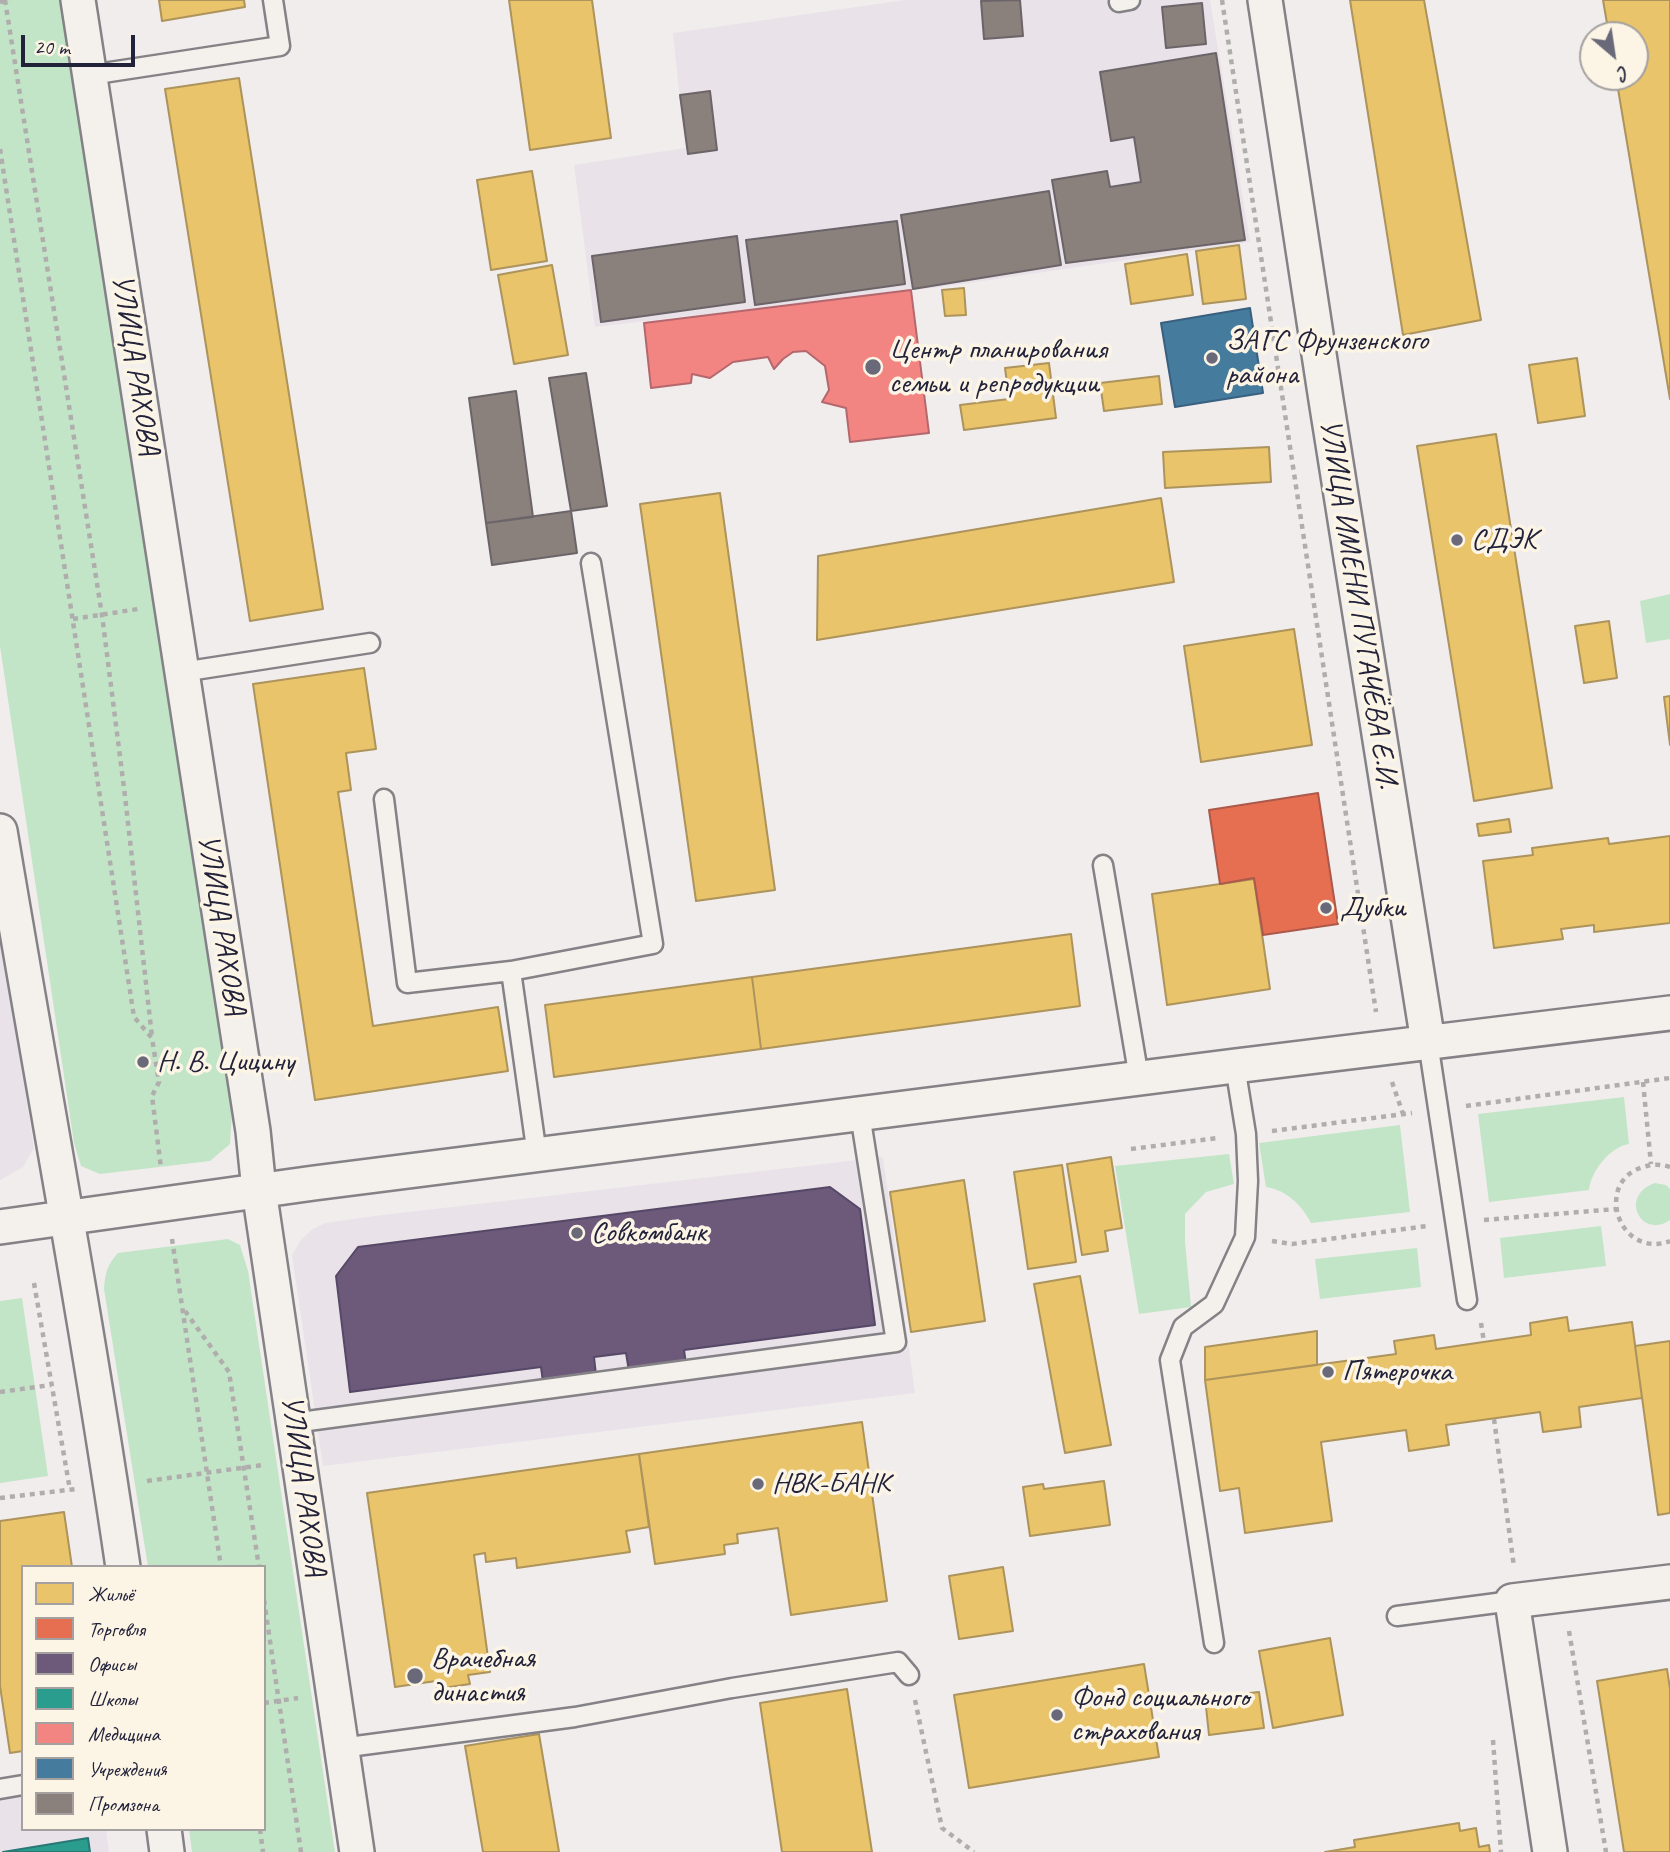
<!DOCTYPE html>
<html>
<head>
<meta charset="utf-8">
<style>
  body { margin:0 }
  #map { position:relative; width:1670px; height:1852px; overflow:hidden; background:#f1edec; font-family:Caveat,sans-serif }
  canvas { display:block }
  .legend { position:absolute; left:21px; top:1565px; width:245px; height:266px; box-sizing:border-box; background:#fcf5e5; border:2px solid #a5a1a1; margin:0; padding:9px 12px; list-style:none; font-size:21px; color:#22223b }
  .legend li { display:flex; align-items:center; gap:14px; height:35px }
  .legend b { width:35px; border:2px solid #a5a1a1 }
  .north { position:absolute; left:1579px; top:21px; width:70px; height:70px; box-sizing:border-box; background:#fcf5e5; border:2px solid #a5a1a1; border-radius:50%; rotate:151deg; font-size:19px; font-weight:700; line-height:28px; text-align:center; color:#22223b }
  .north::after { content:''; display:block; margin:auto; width:24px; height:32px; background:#6a6979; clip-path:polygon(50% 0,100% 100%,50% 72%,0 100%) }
  .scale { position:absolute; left:21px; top:35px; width:114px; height:32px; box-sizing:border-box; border:4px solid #22223b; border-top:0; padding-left:9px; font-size:21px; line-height:24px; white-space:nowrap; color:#22223b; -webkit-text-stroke:5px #fcf5e5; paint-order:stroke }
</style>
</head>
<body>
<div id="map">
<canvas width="1670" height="1852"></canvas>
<ul class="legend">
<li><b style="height:19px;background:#e9c46a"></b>Жильё</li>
<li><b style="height:19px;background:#e76f51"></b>Торговля</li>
<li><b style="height:19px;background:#6d597a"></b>Офисы</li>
<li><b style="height:19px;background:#2a9d8f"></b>Школы</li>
<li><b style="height:19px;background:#f28482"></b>Медицина</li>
<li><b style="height:19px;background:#457b9d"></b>Учреждения</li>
<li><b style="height:19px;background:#8a817c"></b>Промзона</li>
</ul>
<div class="north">С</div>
<div class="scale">20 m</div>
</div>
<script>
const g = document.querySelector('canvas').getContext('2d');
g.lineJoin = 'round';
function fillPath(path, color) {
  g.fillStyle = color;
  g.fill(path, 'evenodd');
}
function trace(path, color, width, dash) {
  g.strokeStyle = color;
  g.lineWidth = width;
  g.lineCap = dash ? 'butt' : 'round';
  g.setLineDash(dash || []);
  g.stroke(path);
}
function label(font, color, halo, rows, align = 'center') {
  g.font = font + ' Caveat,sans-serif';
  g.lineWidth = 7;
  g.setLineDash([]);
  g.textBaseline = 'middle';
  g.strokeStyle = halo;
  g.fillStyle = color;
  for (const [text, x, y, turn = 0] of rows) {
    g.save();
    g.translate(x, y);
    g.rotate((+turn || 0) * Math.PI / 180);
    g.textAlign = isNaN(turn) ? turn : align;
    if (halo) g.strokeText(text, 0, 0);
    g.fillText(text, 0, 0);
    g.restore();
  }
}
fillPath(new Path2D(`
  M905 0H1210L1250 242 941 287 595 327 574 165 685 148 673 33Z
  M0 930 34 1148 23 1167 0 1180Z
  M883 1157 915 1393 323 1466 292 1255 300 1241 311 1230 325 1223 374 1216Z
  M23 1780V1829H106L109 1852H0V1784Z`), '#eae2e9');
fillPath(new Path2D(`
  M0 0H60L232 1112 230 1144 210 1161 100 1174 81 1166 74 1143 0 646Z
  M1670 594V639L1646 643 1640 601Z
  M1624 1097 1629 1144C1610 1147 1591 1171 1589 1190L1489 1202 1478 1114Z
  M1400 1125 1410 1212 1311 1223C1302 1205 1286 1190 1266 1187L1259 1143Z
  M1229 1154 1234 1184 1206 1192 1185 1214V1241L1191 1307 1139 1314 1115 1166Z
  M1655 1183 1666 1185 1670 1189V1220C1642 1240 1618 1196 1655 1183Z
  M1601 1226 1606 1266 1504 1278 1500 1238Z
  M228 1239 240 1245 248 1271 335 1852H192L189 1829H264V1567H148L104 1289C105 1273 107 1265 118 1253Z
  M1417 1248 1421 1287 1320 1299 1315 1259Z
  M22 1298 48 1476 0 1483V1301Z`), '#c2e5c7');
const homes = new Path2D(`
  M159 0H244L245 7 162 21Z
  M509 0H592L611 138 530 150Z
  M1350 0H1424L1481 320 1403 335Z
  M1603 0H1670V399L1616 77H1635V35H1609Z
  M239 78 323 609 250 621 165 89Z
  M532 171 547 261 491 270 477 180Z
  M1239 245 1246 299 1203 304 1196 251Z
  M1187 254 1193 295 1131 304 1125 264Z
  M552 265 568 355 514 364 498 275Z
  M964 288 966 315 945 316 942 290Z
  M1577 358 1585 416 1538 423 1529 365Z
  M1049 363 1056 418 964 430 960 405 1009 399 1005 368Z
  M1159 376 1162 404 1104 411 1100 383Z
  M1496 434 1552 788 1474 801 1417 446Z
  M1269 447 1271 482 1165 488 1163 452Z
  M720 493 775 890 696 901 640 504Z
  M1161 498 1174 582 817 640 818 556Z
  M1609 621 1617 678 1584 683 1575 626Z
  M1294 629 1312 745 1201 762 1184 646Z
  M364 668 376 749 346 753 351 790 338 792 373 1026 498 1007 508 1071 315 1100 253 684Z
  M1670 696V745L1664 697Z
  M1509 819 1511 832 1479 836 1477 824Z
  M1670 836V923L1594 932V925L1561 929 1563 939 1494 948 1483 861 1533 855 1532 848 1608 838 1609 844Z
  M1254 879 1270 989 1167 1005 1152 894Z
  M1071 934 1080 1006 761 1049 752 977Z
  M752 977 761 1049 554 1077 545 1005Z
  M1111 1157 1122 1228 1105 1231 1108 1251 1082 1255 1067 1164Z
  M1062 1165 1076 1262 1028 1269 1014 1172Z
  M964 1180 985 1321 911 1332 890 1192Z
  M1080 1276 1111 1445 1065 1453 1034 1284Z
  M1567 1317 1569 1331 1632 1322 1642 1398 1579 1407 1581 1427 1543 1432 1540 1412 1446 1425 1449 1445 1409 1451 1406 1430 1321 1442 1332 1521 1245 1533 1239 1488 1220 1491 1205 1380 1396 1354 1394 1341 1434 1335 1436 1349 1531 1335 1530 1323Z
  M1317 1331V1365L1205 1380V1347Z
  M1670 1341V1513L1658 1515 1635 1346Z
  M862 1422 887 1601 791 1615 778 1528 737 1534 738 1543 724 1545 725 1554 655 1564 639 1454Z
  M639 1454 649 1527 626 1531 630 1552 517 1568 516 1558 486 1562 485 1553 474 1555 490 1672 468 1675 470 1684 437 1689 436 1681 395 1687 367 1493Z
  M1104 1481 1110 1525 1030 1536 1023 1487 1043 1484 1044 1489Z
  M64 1512 72 1567H23V1751L10 1753 0 1686V1521Z
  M1003 1567 1013 1631 959 1639 949 1576Z
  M1330 1638 1343 1715 1273 1728 1259 1651Z
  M1144 1664 1159 1757 969 1788 954 1695Z
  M1667 1669 1670 1689V1852H1624L1597 1681Z
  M847 1689 872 1852H782L760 1703Z
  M1259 1692 1264 1728 1209 1735 1205 1698Z
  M539 1734 559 1852H483L465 1746Z
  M1459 1823 1460 1831 1476 1828 1479 1847 1489 1845 1490 1852H1325L1355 1847 1354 1840Z`);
fillPath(homes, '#e9c46a');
trace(homes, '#ad935c', 2);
const shops = new Path2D(`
  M1318 793 1338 924 1263 935 1254 878 1220 884 1209 810Z`);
fillPath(shops, '#e76f51');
trace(shops, '#ac584a', 2);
const offices = new Path2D(`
  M830 1187 860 1209 875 1325 684 1350 686 1364 629 1371 626 1353 594 1357 596 1375 543 1382 541 1367 350 1392 336 1276 358 1247Z`);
fillPath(offices, '#6d597a');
trace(offices, '#564867', 2);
const schools = new Path2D(`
  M88 1838 90 1852H3Z`);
fillPath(schools, '#2a9d8f');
trace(schools, '#287876', 2);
const health = new Path2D(`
  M911 290 929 433 850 442 846 408 822 402 829 390 825 366 806 351 793 352 783 359 774 369 768 357 733 362 710 378 692 374 691 383 651 388 644 323Z`);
fillPath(health, '#f28482');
trace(health, '#b4676d', 2);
const public = new Path2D(`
  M1250 308 1263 393 1175 407 1161 323Z`);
fillPath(public, '#457b9d');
trace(public, '#3a6080', 2);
const industry = new Path2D(`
  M1020 0 1023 36 984 39 981 1Z
  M1202 3 1206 44 1166 48 1162 7Z
  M1216 53 1245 240 1066 263 1052 180 1107 171 1110 187 1141 182 1134 137 1111 141 1100 72Z
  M710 91 717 150 688 154 680 95Z
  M1049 191 1061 265 913 289 901 215Z
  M897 221 905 284 755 305 746 240Z
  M737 236 745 302 601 322 592 256Z
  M586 373 607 506 571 511 549 378Z
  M516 391 533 517 486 523 469 398Z
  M571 511 577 553 492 565 486 523Z`);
fillPath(industry, '#8a817c');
trace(industry, '#6b6468', 2);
const lane = new Path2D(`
  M1119 2 1130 0
  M90 75 280 46 273 0
  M182 672 370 643
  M384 799 407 983 511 971
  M1103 865 1139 1078
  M1428 1042 1467 1300
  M537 1155 511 971 653 944 591 563
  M293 1423 896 1342 860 1114
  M1397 1616 1512 1601
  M1214 1643 1170 1360 1183 1327 1214 1304 1245 1237 1248 1181 1246 1134 1235 1066
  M341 1748 575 1717 732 1688 898 1662 909 1675
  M0 1789 23 1785`);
const street = new Path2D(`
  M78 0 253 1131 259 1190 357 1852
  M1265 0 1326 400 1428 1042
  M0 831C41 1077 87 1321 123 1567
  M0 1227 314 1183 1235 1066 1670 1013
  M164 1829 167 1852
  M1550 1852 1512 1601 1670 1582`);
trace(lane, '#848286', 23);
trace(street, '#848286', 38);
trace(new Path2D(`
  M5 0 102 615 125 796 152 1037
  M1222 0 1376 1012
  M0 2 10 0
  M0 149 134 1017 152 1038 159 1082 152 1096 161 1168
  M73 619 138 609
  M1392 1082 1403 1114
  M1643 1082 1651 1164
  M1466 1106 1670 1078
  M1272 1131 1412 1113
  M1131 1149 1218 1138
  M1670 1167C1661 1164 1652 1164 1643 1167 1593 1182 1619 1260 1670 1241
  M1484 1220 1616 1209
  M172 1239 221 1567
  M1272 1241 1292 1244 1427 1226
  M34 1283 70 1490
  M185 1311 229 1372 259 1567
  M1481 1323 1484 1342
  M0 1392 51 1385
  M1494 1419 1514 1567
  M147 1481 263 1465
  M0 1498 76 1489
  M264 1600 301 1852
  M1569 1631 1606 1852
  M915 1700 942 1828 974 1852
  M264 1703 298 1698
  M1493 1740 1501 1852
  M260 1829 263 1852`), '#b0adad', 4.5, [5, 5]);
trace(lane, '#f4f1ec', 18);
trace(street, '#f4f1ec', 33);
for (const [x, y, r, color] of [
  [1212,358,7,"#6a6979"],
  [873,367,9,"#6a6979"],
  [1457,540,7,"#6a6979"],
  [1326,908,7,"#6a6979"],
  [143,1062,7,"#6a6979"],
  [577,1233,7,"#6a6979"],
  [1328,1372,7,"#6a6979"],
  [758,1484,7,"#6a6979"],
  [415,1676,9,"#6a6979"],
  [1057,1715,7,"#6a6979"]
]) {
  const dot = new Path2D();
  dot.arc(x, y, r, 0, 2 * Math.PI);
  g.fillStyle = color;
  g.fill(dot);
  trace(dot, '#fcf5e5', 2.5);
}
label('30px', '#22223b', '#fcf5e5', [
  ["ЗАГС Фрунзенского",1226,341],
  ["района",1226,375],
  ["Центр планирования",889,350],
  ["семьи и репродукции",889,384],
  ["СДЭК",1471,540],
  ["Дубки",1340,908],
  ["Н. В. Цицину",157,1062],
  ["Совкомбанк",591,1233],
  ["Пятерочка",1342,1372],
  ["НВК-БАНК",772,1484],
  ["Врачебная",431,1659],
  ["династия",431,1693],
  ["Фонд социального",1071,1698],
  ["страхования",1071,1732]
], 'left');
label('30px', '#22223b', '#fcf5e5', [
  ["УЛИЦА РАХОВА",135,365,81],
  ["УЛИЦА ИМЕНИ ПУГАЧЁВА Е.И.",1358,604,81],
  ["УЛИЦА РАХОВА",221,925,81],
  ["УЛИЦА РАХОВА",303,1486,82]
]);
</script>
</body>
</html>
